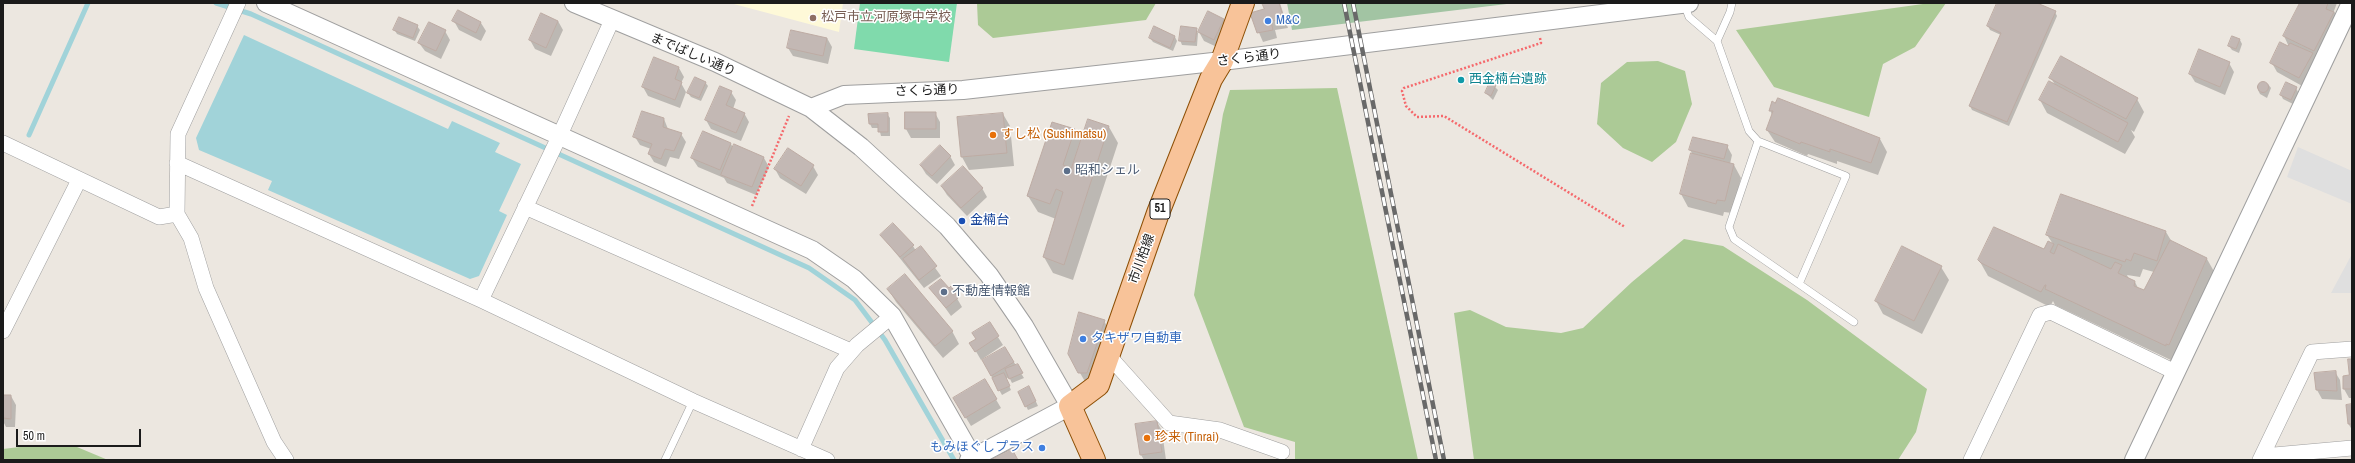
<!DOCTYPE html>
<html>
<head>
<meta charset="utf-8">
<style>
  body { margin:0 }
  #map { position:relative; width:2355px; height:463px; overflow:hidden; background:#ece7e0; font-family:"Archivo Narrow",sans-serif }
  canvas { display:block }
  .frame { position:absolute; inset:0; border:4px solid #1b1b1b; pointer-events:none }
  .scale { position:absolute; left:16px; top:429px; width:125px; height:18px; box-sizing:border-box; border:2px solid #1b1b1b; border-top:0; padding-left:5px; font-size:12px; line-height:14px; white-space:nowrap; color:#1b1b1b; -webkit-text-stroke:3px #fff; paint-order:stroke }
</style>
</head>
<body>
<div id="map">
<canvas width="2355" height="463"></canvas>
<div class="frame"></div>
<div class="scale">50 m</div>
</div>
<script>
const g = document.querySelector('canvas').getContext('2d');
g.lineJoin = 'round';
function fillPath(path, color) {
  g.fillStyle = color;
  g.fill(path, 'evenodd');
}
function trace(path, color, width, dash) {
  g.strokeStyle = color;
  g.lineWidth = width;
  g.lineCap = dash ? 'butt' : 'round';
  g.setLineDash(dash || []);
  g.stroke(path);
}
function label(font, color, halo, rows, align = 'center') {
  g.font = font + ' "Archivo Narrow","Noto Sans JP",sans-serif';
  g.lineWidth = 3;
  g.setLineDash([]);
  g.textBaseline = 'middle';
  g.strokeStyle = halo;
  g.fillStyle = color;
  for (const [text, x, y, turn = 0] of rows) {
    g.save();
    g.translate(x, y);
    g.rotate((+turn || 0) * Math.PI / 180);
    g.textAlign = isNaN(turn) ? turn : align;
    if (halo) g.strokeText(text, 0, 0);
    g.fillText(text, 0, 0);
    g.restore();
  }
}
fillPath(new Path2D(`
  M730 3H843L839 32Z`), '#fef9d8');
fillPath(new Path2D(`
  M977 3H1156L1146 20 993 38 978 25Z
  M1930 3H1946L1915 47 1883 64 1869 117 1774 87 1736 30Z
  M1658 61 1685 71 1692 104 1676 142 1652 162 1623 148 1597 124 1601 83 1627 62Z
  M1337 88 1418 460H1295V442L1244 427 1194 295 1223 114 1230 90Z
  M1684 239 1723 246 1807 300 1927 389 1916 432 1898 460H1474L1454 313 1470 310 1506 327 1561 333 1583 328 1632 282Z
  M36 445 77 447 108 460H3V449Z`), '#acca96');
fillPath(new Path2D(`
  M1287 3H1515L1292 30Z`), '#a2c4a3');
fillPath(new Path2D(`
  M860 3H957L949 62 854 49Z`), '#80daac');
fillPath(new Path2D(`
  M2298 147 2352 171V204L2287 177Z
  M2352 254V293H2331Z`), '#dfdfdf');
fillPath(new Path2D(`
  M244 35 448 129 452 121 500 143 495 152 521 164 499 211 507 215 479 276 470 279 268 190 272 181 199 150 196 138Z`), '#a1d3d9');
fillPath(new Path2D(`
  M1263 3H1280L1288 28 1275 30 1277 38 1263 42 1251 14 1266 9Z
  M1998 3H2034L2055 12 2057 16 2009 126 1972 110 1970 106 2001 35 1990 30 1988 26Z
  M2300 3H2337L2334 11 2336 15 2304 87 2277 72 2272 63 2289 47 2284 36Z
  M458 12 481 23 486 31 481 41 459 30 454 21Z
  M1209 12 1224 20 1229 28 1219 48 1204 41 1199 32Z
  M558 21 563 30 551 56 535 49 530 40Z
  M417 26 420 30 415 41 397 34 394 29Z
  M1196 29 1198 33 1197 46 1182 45 1180 40Z
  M445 31 450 40 441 59 425 51 419 43Z
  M1175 37 1177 41 1173 51 1153 42 1150 38Z
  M827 38 832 47 828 64 793 56 788 48Z
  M2240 40 2242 44 2239 53 2232 50 2229 46Z
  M2229 63 2234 72 2225 95 2195 82 2190 74Z
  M679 68 684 77 681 83 686 92 680 108 648 96 643 87Z
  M2051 78 2137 99 2144 112 2134 132 2131 130 2135 137 2125 154 2047 113 2040 100 2055 85Z
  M705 82 708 86 701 101 691 97 688 93Z
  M2261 82 2268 84 2271 88 2267 98 2260 94 2258 90Z
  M1491 83 1498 90 1493 100 1486 93Z
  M2296 88 2298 92 2293 104 2283 99 2281 95Z
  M731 92 736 100 733 109 744 113 749 122 741 141 711 129 706 120Z
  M1778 99 1880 139 1887 152 1878 175 1837 161V164L1808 154 1807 156 1775 142 1767 130 1772 115 1770 110Z
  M906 113H935L940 122V138H911L906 129Z
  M887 114 890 118V136H881L879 128H872L870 124Z
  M1003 114 1010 126 1014 166 969 170 962 157Z
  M664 119 668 129 681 134 686 142 679 159 670 157 666 167 654 162 649 154 651 149 640 145 635 137Z
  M1109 127 1118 143 1073 280 1053 273 1044 257 1056 219 1038 212 1028 196 1074 130 1081 142Z
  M731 144 733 148 764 158 769 167 756 195 727 183 724 178 698 167 692 158Z
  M1727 146 1732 155 1730 164 1734 165 1741 178 1732 213 1724 212 1723 216 1688 207 1681 194 1692 153 1690 150Z
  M950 156 955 165 937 184 926 174 921 166Z
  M813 166 818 175 806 194 780 178 775 169Z
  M942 187 982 188 987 197 967 216 947 195Z
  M2061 195 2166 232 2172 242 2207 259 2216 275 2175 362 2055 305 2053 301 2050 307 1988 276 1979 260 2045 250 2053 244 2047 235ZM2143 269 2154 272 2144 292 2139 290 2135 282 2129 279 2127 275 2140 277Z
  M881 235 913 246 916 251 920 247 941 276 924 288Z
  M1903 248 1941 267 1949 280 1922 334 1883 314 1876 301Z
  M931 288 948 290 951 288 962 307 951 316Z
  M888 289 952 331 959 344 943 358 896 302Z
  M1104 321 1111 333 1087 385 1069 354Z
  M989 323 1003 345 981 360 971 343 977 339Z
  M1005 348 1024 378 1012 383 1009 377 1006 379 1011 390 1002 395 983 361Z
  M2352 360V398H2349L2344 389V377L2350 376Z
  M2335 372 2340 380 2342 400 2322 399 2317 390Z
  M985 381 1001 408 971 426 954 398Z
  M1031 391 1038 406 1028 410 1026 406Z
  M3 396H11L16 405 15 427H6L3 421Z
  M2352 405V430L2348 423Z
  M1157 422 1162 431 1166 460H1144L1141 455 1136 425Z`), '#0003');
trace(new Path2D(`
  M216 3 251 14 809 268 855 300 885 340 954 460
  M29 135 88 3`), '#a1d3d9', 5);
const building = new Path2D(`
  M1262 3H1279L1284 19 1271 21 1273 30 1257 33 1250 13 1264 9Z
  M1997 3H2037L2056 11 2007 122 1969 106 2001 33 1987 26Z
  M2300 3H2328L2326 9 2334 12 2314 51 2283 36Z
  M458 10 481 22 476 33 452 21Z
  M1208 11 1224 19 1214 40 1198 32Z
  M541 13 558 21 546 48 529 40Z
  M399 17 418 25 413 38 393 30Z
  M429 22 446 30 436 51 418 43Z
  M1154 26 1175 36 1170 48 1149 38Z
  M1181 26 1197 28 1195 42 1179 41Z
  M791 30 827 38 823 56 787 48Z
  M2232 36 2240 39 2236 49 2228 46Z
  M2280 42 2288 46 2290 43 2313 53 2299 78 2270 63Z
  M2199 49 2230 62 2220 87 2189 74Z
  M2061 56 2138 98 2126 119 2049 78Z
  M654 57 679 67 675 79 682 82 675 100 642 87Z
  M695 77 706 82 699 98 687 93Z
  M2049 81 2128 123 2118 142 2039 100Z
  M2257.5 87a5.5 5.5 0 1 1 11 0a5.5 5.5 0 1 1-11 0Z
  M1490 82 1496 85 1491 96 1485 93Z
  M2286 82 2297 87 2291 100 2280 95Z
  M720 86 732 91 726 105 745 113 736 133 705 120Z
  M1778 98 1880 138 1871 163 1830 149V152L1801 142 1800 144 1766 130 1773 111H1769L1772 101 1775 103Z
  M642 111 664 118 663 127 682 133 674 151 665 149 661 159 648 154 652 144 633 137Z
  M905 112H936V129H905Z
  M888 113V132H878V124H869L868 114Z
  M1003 113 1007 153 961 157 957 117Z
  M1088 119 1109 126 1064 265 1043 257 1063 192 1056 189 1050 204 1027 196 1052 122 1075 129 1063 165 1071 168Z
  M703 131 731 143 720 170 691 158Z
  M1693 137 1728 145 1724 159 1689 150Z
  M734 144 764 157 752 187 721 175Z
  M940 145 951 156 932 176 920 165Z
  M788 148 814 165 801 186 774 169Z
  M1691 153 1734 164 1725 201 1717 200 1716 204 1680 194Z
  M963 166 983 188 961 208 941 186Z
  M2061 194 2166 231 2157 261 2134 253 2131 261 2126 259 2125 262 2046 235Z
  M893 223 914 245 900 257 880 235Z
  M1994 227 2044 249 2048 241 2054 244 2050 252 2054 254 2058 244 2111 269 2115 262 2122 265 2118 273 2135 281 2134 286 2144 290 2170 240 2207 258 2169 345 2166 344V346L2045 289 2046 285H2045L2041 292 1981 263 1978 260Z
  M921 246 937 266 919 280 903 259Z
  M1902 246 1942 266 1914 321 1875 301Z
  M905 274 953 331 935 346 887 289Z
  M941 279 949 288 951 286 958 298 946 308 929 288Z
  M1079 312 1105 320 1087 373H1078L1068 354Z
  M990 322 999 336 975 352 969 343 976 339 972 333Z
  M1005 347 1014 362 991 376 982 360Z
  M2348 359H2352V389H2343V376L2349 375Z
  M1018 364 1023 373 1009 379 1005 369Z
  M2336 371 2337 391 2316 390 2314 373Z
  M1004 373 1010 386 998 391 992 378Z
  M985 379 997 399 965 418 953 398Z
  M1029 386 1036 401 1025 407 1018 392Z
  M3 395H11V419L3 418Z
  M2352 404V424H2348L2346 405Z
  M1157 421 1162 452 1140 455 1135 424Z
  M1012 449 1018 460H991Z`);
fillPath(building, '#c3b8b4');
trace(building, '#bdaba3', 1);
const service = new Path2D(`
  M1684 4 1689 17 1717 41 1730 12 1732 3
  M1717 41 1749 131 1758 141 1846 176 1799 284
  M1758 141 1729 227 1734 239 1854 322
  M665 460 693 401`);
const minor = new Path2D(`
  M3 143 159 217 177 214 178 134 238 3
  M177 163 481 300 693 401 827 460
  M525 207 851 351
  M177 214 191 238 206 288 274 442 286 460
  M481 300 559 137 612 20
  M3 331 79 180
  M1108 355 1169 423 1220 430 1282 452
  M801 449 837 368 857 345 892 316
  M2263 456 2352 448
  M1971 460 2040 315 2051 312 2175 372
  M2260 460 2312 352 2352 349`);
const tertiary = new Path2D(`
  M266 3 812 250 854 279 892 316 973 458
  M574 3 715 62 811 108 861 147 947 226 989 275 1024 326 1070 406 969 460
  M811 108 844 95 963 90 1222 61 1689 3
  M2134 460 2351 3`);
const primary = new Path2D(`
  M1094 460 1070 406 1098 385 1158 213 1211 79 1222 61 1243 3`);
trace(service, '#9f9f9f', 8);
trace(minor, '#9f9f9f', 16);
trace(tertiary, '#9f9f9f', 20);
trace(primary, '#8d4f05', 24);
trace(new Path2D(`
  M1540 38 1541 43 1404 88 1402 91 1406 106 1417 117 1444 116 1625 227
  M752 206 789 116`), '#f5696c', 2.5, [2, 2]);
trace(service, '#fff', 7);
trace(minor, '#fff', 15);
trace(tertiary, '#fff', 18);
trace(primary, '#f8c399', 22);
const rail = new Path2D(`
  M1344 3 1436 460
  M1353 3 1444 460`);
trace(rail, '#696969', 4.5);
trace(rail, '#fff', 3, [9]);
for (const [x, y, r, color] of [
  [813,18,4,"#8d6e63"],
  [1268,21,4,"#3f7fe0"],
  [1461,80,4,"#0f9aa8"],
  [993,135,4,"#e8710a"],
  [1067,171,4,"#5c6f8a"],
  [962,221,4,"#1a4fb4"],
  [944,292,4,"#5c6f8a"],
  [1083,339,4,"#3f7fe0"],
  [1147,438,4,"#e8710a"],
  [1042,448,4,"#3f7fe0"]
]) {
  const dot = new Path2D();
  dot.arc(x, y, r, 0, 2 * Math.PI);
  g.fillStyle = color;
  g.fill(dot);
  trace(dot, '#fff', 1.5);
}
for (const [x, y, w] of [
  [1160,209,20]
]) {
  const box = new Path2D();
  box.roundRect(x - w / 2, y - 10, w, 20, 3);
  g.fillStyle = '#fff';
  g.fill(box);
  trace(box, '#1b1b1b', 1);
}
label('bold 12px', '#1b1b1b', null, [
  ["51",1160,209]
]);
label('13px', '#785e54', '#fff', [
  ["松戸市立河原塚中学校",821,18]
], 'left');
label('13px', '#366cbe', '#fff', [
  ["M&C",1276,21],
  ["タキザワ自動車",1091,339],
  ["もみほぐしプラス",1034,448,"right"]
], 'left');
label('13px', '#1b1b1b', '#fff', [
  ["までばしい通り",693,55,23],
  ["さくら通り",1249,58,-7],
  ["さくら通り",927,91,-2],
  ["市川柏線",1142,259,-70]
]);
label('13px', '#0d838f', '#fff', [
  ["西金楠台遺跡",1469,80]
], 'left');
label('13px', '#c56008', '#fff', [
  ["すし松 (Sushimatsu)",1001,135],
  ["珍来 (Tinrai)",1155,438]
], 'left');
label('13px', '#4e5e75', '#fff', [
  ["昭和シェル",1075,171],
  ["不動産情報館",952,292]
], 'left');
label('13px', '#164399', '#fff', [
  ["金楠台",970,221]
], 'left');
</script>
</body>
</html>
